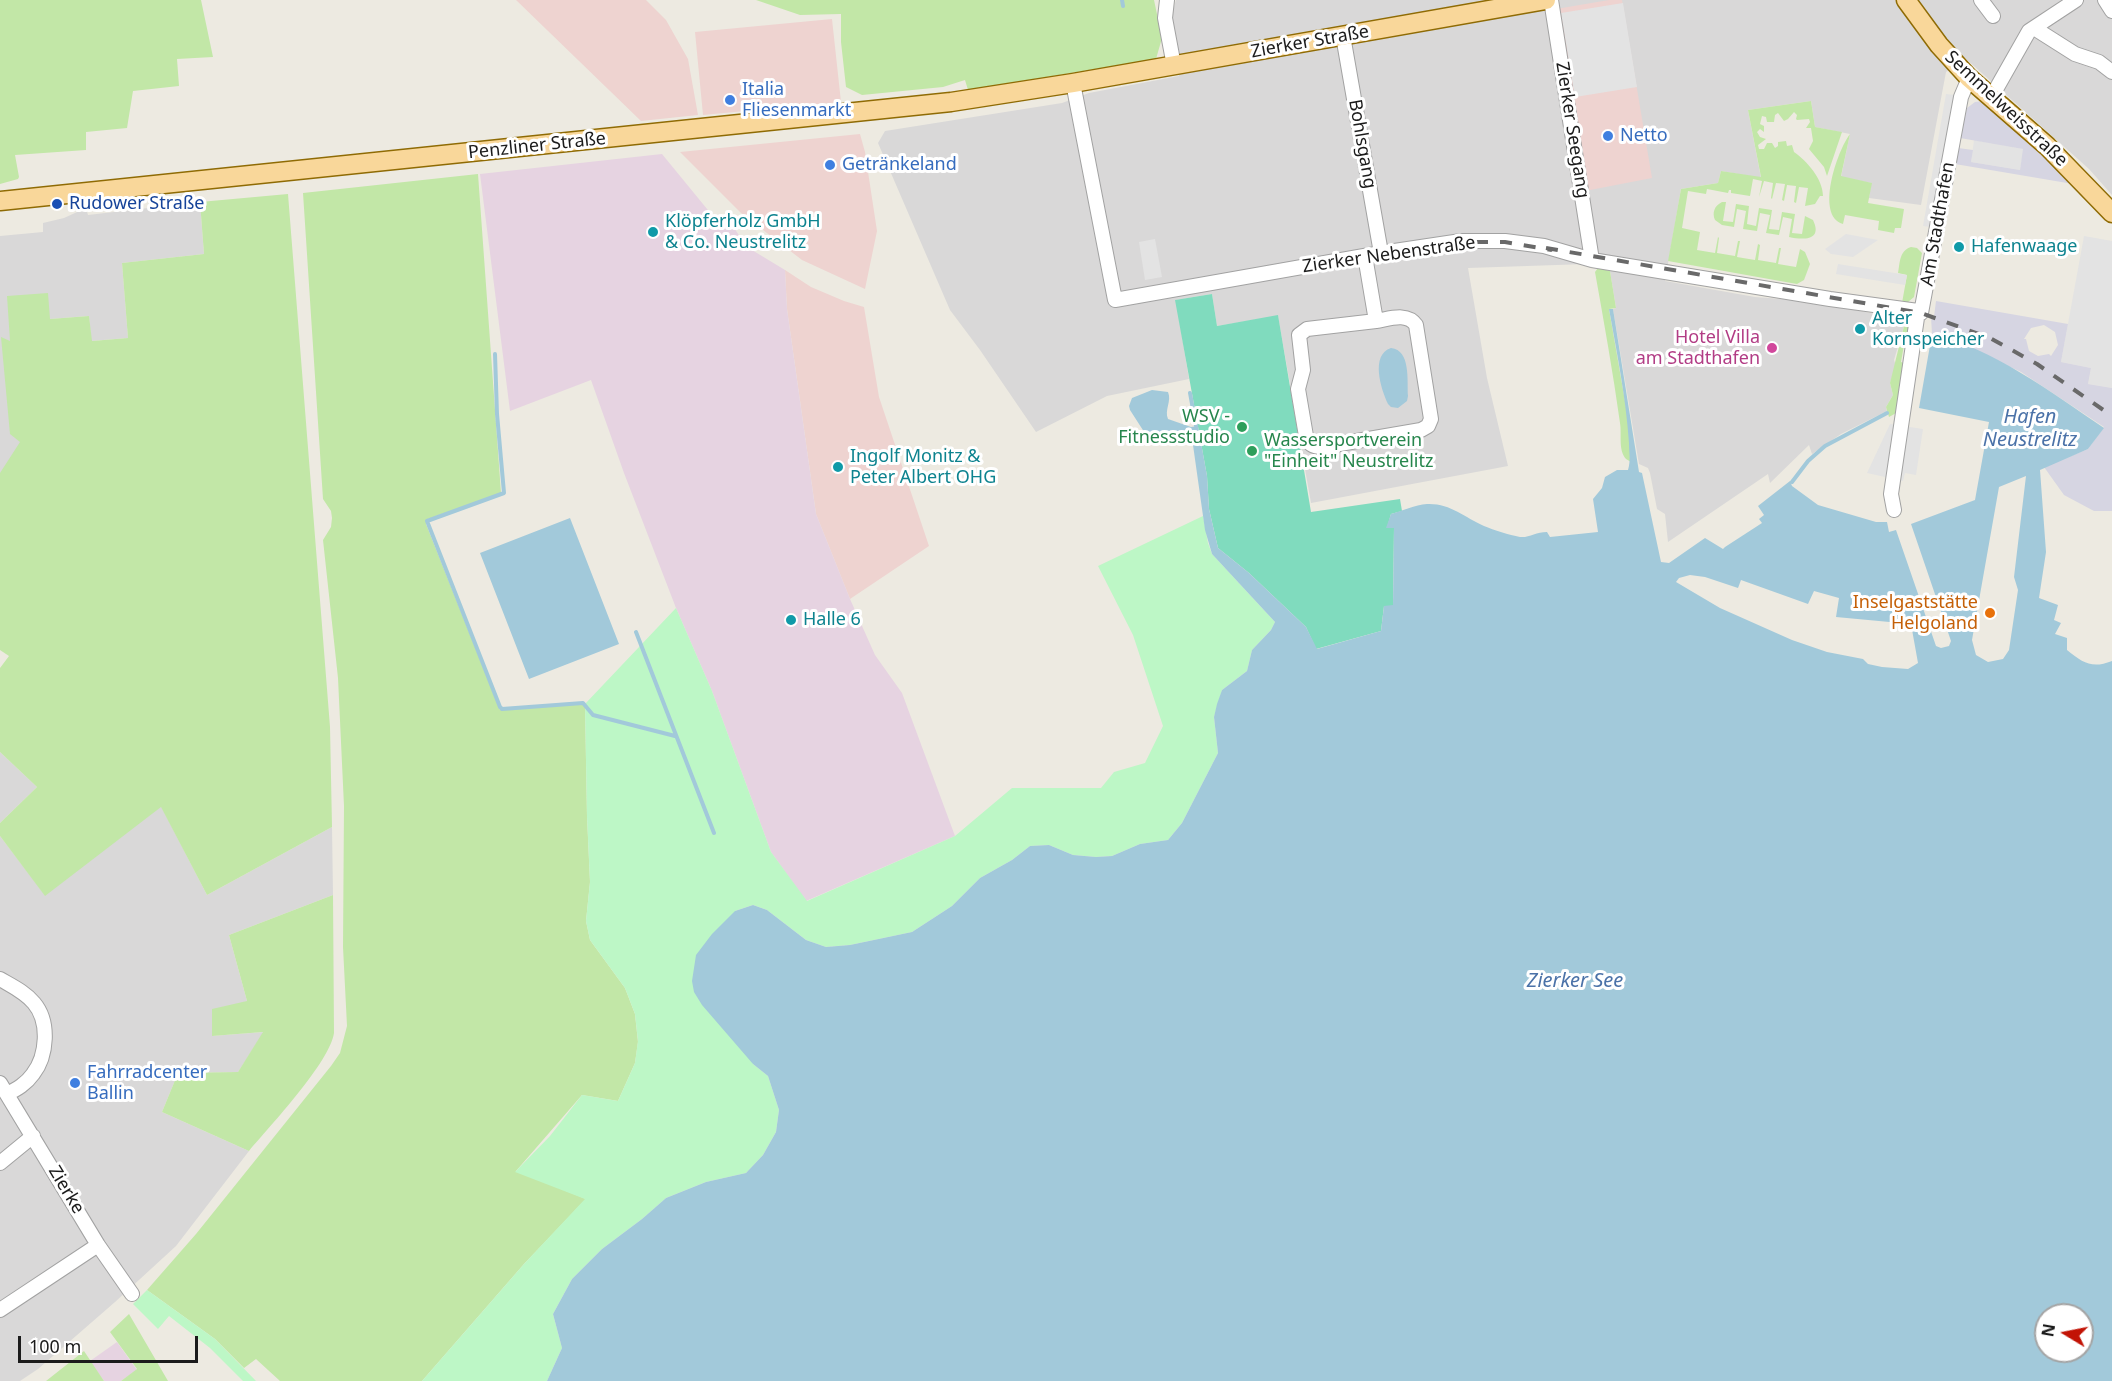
<!DOCTYPE html>
<html>
<head>
<meta charset="utf-8">
<style>
  body { margin:0 }
  #map { position:relative; width:2112px; height:1381px; overflow:hidden; background:#edeae1; font-family:"Noto Sans",sans-serif }
  canvas { display:block }
  .north { position:absolute; left:2034px; top:1303px; width:60px; height:60px; box-sizing:border-box; background:#fff; border:2px solid #a4a4a4; border-radius:50%; rotate:280deg; font-size:16px; font-weight:700; line-height:24px; text-align:center; color:#1b1b1b }
  .north::after { content:''; display:block; margin:auto; width:21px; height:27px; background:#c21305; clip-path:polygon(50% 0,100% 100%,50% 72%,0 100%) }
  .scale { position:absolute; left:18px; top:1336px; width:180px; height:27px; box-sizing:border-box; border:3px solid #1b1b1b; border-top:0; padding-left:8px; font-size:18px; line-height:21px; white-space:nowrap; color:#1b1b1b; -webkit-text-stroke:4px #fff; paint-order:stroke }
</style>
</head>
<body>
<div id="map">
<canvas width="2112" height="1381"></canvas>
<div class="north">N</div>
<div class="scale">100 m</div>
</div>
<script>
const g = document.querySelector('canvas').getContext('2d');
g.lineJoin = 'round';
function fillPath(path, color) {
  g.fillStyle = color;
  g.fill(path, 'evenodd');
}
function trace(path, color, width, dash) {
  g.strokeStyle = color;
  g.lineWidth = width;
  g.lineCap = dash ? 'butt' : 'round';
  g.setLineDash(dash || []);
  g.stroke(path);
}
function label(font, color, halo, rows, align = 'center') {
  g.font = font + ' "Noto Sans",sans-serif';
  g.lineWidth = 6;
  g.setLineDash([]);
  g.textBaseline = 'middle';
  g.strokeStyle = halo;
  g.fillStyle = color;
  for (const [text, x, y, turn = 0] of rows) {
    g.save();
    g.translate(x, y);
    g.rotate((+turn || 0) * Math.PI / 180);
    g.textAlign = isNaN(turn) ? turn : align;
    if (halo) g.strokeText(text, 0, 0);
    g.fillText(text, 0, 0);
    g.restore();
  }
}
fillPath(new Path2D(`
  M1176 0H2112V195L2089 169 1965 58 1946 72 1921 205 1869 198 1871 183 1841 177 1850 134 1815 127 1811 101 1748 110 1761 178 1721 171 1718 183 1681 189 1665 281 1755 297 1808 301 1902 319 1904 326 1894 360 1896 366 1890 383 1893 395 1886 407 1887 411 1841 434 1812 454 1809 445 1770 483 1768 474 1668 542 1665 514 1657 509 1650 473 1648 468 1639 464 1613 309 1616 308 1610 271 1586 264 1468 268 1487 378 1508 466 1311 503 1278 316 1217 326 1212 294 1176 300 1189 379 1107 396 1036 432 980 350 950 310 878 143 885 131 1062 103 1089 93 1179 76 1169 24Z
  M200 202 204 254 122 263 128 338 91 341 89 316 50 319 61 472 0 473V236L43 232V223L64 218 86 208 88 215Z
  M0 752 37 787 0 823Z
  M161 806 207 895 332 827 333 895 229 935 247 1001 212 1036 264 1032 238 1072 178 1073 162 1112 249 1151 176 1246 115 1302 38 1369 20 1381H0V836L45 895Z`), '#d9d8d8');
fillPath(new Path2D(`
  M516 0H646L666 20 688 59 698 115 641 121Z
  M1609 0H1622L1652 178 1585 191 1556 9Z
  M832 19 841 102 703 115 695 32Z
  M860 134 865 152 877 231 865 289 802 260 741 213 680 152Z
  M785 270 811 287 844 301 864 307 879 397 929 546 850 599 816 514 787 309Z`), '#eed3d0');
fillPath(new Path2D(`
  M662 154 721 226 728 222 732 225 747 247 785 270 787 309 816 514 850 599 875 655 902 693 955 836 806 901 771 852 712 691 676 608 624 473 591 380 510 411 480 174Z
  M117 1342 137 1370 121 1381H104L90 1361Z`), '#e6d3e1');
fillPath(new Path2D(`
  M0 0H201L213 57 177 59 179 86 133 91 127 128 86 132V150L15 155 19 177 18 179 0 184Z
  M756 0H1154L1162 38 1156 59 968 90 965 80 943 87 862 95 846 87 841 42V14L800 15Z
  M1811 101 1815 127 1842 132 1827 176 1824 167 1809 149 1813 141 1811 128H1806L1810 122 1809 119 1797 120 1796 119 1797 115 1794 112 1788 119 1784 121 1778 113 1775 115 1774 122H1767L1766 117 1762 116 1760 124 1764 126V132L1760 129 1757 132 1760 137 1766 139 1758 145 1759 149H1764L1767 143H1772L1775 148 1778 146V142L1786 141 1787 146 1792 145 1794 152C1807 161 1823 179 1823 196H1820L1815 204 1805 206 1808 188 1799 187 1796 203 1794 202 1796 186 1787 185 1784 201 1782 200 1785 184 1776 183 1772 199 1771 198 1773 183 1764 181 1759 197 1762 181 1753 179 1750 196 1731 193V190H1729L1728 193 1707 189 1706 194 1688 191 1682 228 1700 232 1697 250 1715 253 1718 237 1719 238 1717 253 1735 256 1738 241H1740L1737 257 1755 260 1758 244 1760 245 1758 260 1776 263 1779 248H1781L1778 264 1796 267 1800 249 1805 252 1810 264 1804 280 1797 284 1668 261 1681 189 1718 183 1721 171 1761 177 1748 110Z
  M1850 134 1841 176 1872 183 1868 203 1904 209 1901 228H1895L1894 233 1878 230 1879 221 1845 215 1843 224C1815 216 1837 151 1850 134Z
  M478 174 501 493 428 519 426 524 500 710 585 704 587 816 590 882 586 921 590 940 625 988 635 1014 638 1042 635 1063 618 1101 582 1095 516 1171 586 1199 524 1264 422 1381H280L256 1359 244 1368 215 1339 147 1290 196 1234 331 1066 340 1053 347 1026 343 947 344 806 338 678 323 540 331 527 332 518 331 511 323 499 303 193Z
  M288 194 330 727 332 827 207 895 161 807 45 896 0 836V823L37 787 0 752V668L9 656 0 650V473L20 442 10 434 1 337 10 341 7 296 48 293 50 319 89 316 92 341 128 338 122 263 204 254 200 202Z
  M1722 202H1726L1723 221 1733 222 1736 204 1749 206 1747 224 1756 226 1759 208 1772 210 1769 229 1779 230 1782 212 1795 214 1792 233 1802 234 1805 216 1813 220C1823 241 1803 240 1789 237L1792 219 1783 217 1779 235 1766 233 1770 215 1760 213 1757 231 1743 229 1746 211 1737 209 1734 227 1722 225 1715 220C1712 213 1714 206 1722 202Z
  M1911 247 1917 248 1922 253 1914 297 1908 302 1902 303 1907 275 1898 273C1900 263 1899 251 1911 247Z
  M1598 268 1610 271 1616 308 1609 309 1629 424 1631 462 1626 459C1618 450 1622 435 1620 423 1613 373 1604 322 1595 272Z
  M1902 319 1907 324 1909 333H1906L1901 362 1906 364 1898 412 1889 417 1886 407 1893 395 1890 383 1904 326Z
  M333 895 334 1033C330 1062 270 1126 249 1151L162 1112 178 1073 238 1072 263 1032 212 1036V1009L247 1001 229 935Z
  M129 1314 168 1381H121L137 1369 110 1332Z
  M84 1351 104 1381H46Z`), '#c2e7a7');
fillPath(new Path2D(`
  M1203 516 1208 543 1212 554 1275 622 1271 630 1252 650 1247 671 1222 690 1214 717 1218 753 1182 823 1168 840 1140 844 1112 856 1096 857 1073 855 1049 845 1030 846 1012 860 980 878 952 906 912 932 850 945 826 947 806 940 767 910 753 905 735 911 753 1064 768 1076 779 1110 776 1132 763 1155 746 1173 706 1182 666 1198 642 1219 602 1249 572 1279 553 1314 562 1348 547 1381H422L524 1264 585 1199 515 1172 550 1136 582 1095 618 1101 635 1063 638 1041 635 1014 625 988 590 940 586 921 590 882 587 816 585 704 676 608 712 691 771 852 807 901 955 836 1012 788H1101L1114 772 1145 763 1163 726 1133 635 1098 566Z
  M147 1290 215 1339 256 1381H243L210 1348 169 1316 158 1329 133 1304Z`), '#bdf7c6');
fillPath(new Path2D(`
  M1212 294 1217 326 1278 315 1311 512 1400 499 1402 511 1391 514 1387 528H1394L1393 606H1384L1381 631 1316 649 1306 627 1249 573 1218 548 1209 509 1207 476 1175 300Z`), '#80dbbe');
fillPath(new Path2D(`
  M1623 3 1637 87 1575 97 1561 13Z
  M1946 94 1955 95 1931 227 1923 226Z
  M1974 140 2024 149 2020 170 1971 162Z
  M1846 234 1878 240 1853 257 1831 254 1825 249Z
  M2084 236 2112 241V388L2088 384 2091 368 2061 362Z
  M1155 239 1162 277 1145 280 1139 242Z
  M1838 264 1907 275 1905 285 1836 274Z
  M1890 424 1923 429 1916 475 1905 473 1903 481 1867 473Z`), '#e3e3e3');
fillPath(new Path2D(`
  M1984 101 2079 185 1955 164 1958 148 1973 150 1971 162 2020 170 2023 149 1960 138 1967 108 1975 102Z
  M1936 301 2068 324 2061 362 2091 368 2088 384 2112 388V511H2094L2064 495 2044 467 2088 449 2104 427 2021 372 1951 339 1932 334 1931 317H1934ZM2044 325 2055 332 2058 345 2051 356 2049 354 2038 356 2029 351 2026 339H2024L2031 328Z`), '#d6d5e2');
fillPath(new Path2D(`
  M1609 309H1613L1639 472 1642 473 1661 562 1669 563 1705 538 1723 549 1725 547 1762 523 1759 519 1764 515 1758 506 1790 481 1792 486 1818 505 1876 522H1887L1889 532 1896 530 1936 646 1941 648 1949 646 1951 641 1911 524 1975 500 1989 422 1919 408 1932 334C1993 348 2052 393 2104 428L2088 449 2040 470 2046 552 2039 598 2058 605 2054 620 2061 623 2055 634 2067 638V650C2083 663 2092 669 2112 661V1381H547L562 1348 553 1314 572 1279 602 1249 642 1219 666 1198 706 1182 746 1173 763 1155 776 1132 779 1110 768 1076 753 1064 702 1005 694 992 692 981 696 955 712 934 735 911 753 905 767 910 806 940 826 947 850 945 912 932 952 906 980 878 1012 860 1030 846 1049 845 1073 855 1096 857 1112 856 1140 844 1168 840 1182 823 1218 753 1214 717 1217 704 1222 690 1247 671 1252 650 1271 630 1275 622 1212 554 1205 530 1193 445C1179 430 1165 434 1148 438L1130 410 1129 406 1132 398 1152 390 1168 392C1172 401 1164 410 1168 419L1191 427 1198 426 1207 476 1209 509 1218 548 1249 573 1306 627 1317 649 1381 631 1384 606 1393 605 1394 528H1386L1391 514C1402 511 1415 505 1427 504 1450 503 1464 517 1484 526 1494 530 1509 535 1520 537 1529 538 1536 532 1547 532L1550 537 1598 532 1593 499 1602 488 1605 477 1617 470H1628C1631 460 1629 453 1629 443 1626 398 1617 354 1609 309ZM2026 476 2014 577 2018 590 2009 650 2003 659 1988 662 1976 655 1972 640 1999 487ZM1690 575 1705 577 1738 588 1741 580 1808 604 1814 591 1839 598 1836 617 1911 624 1918 663 1908 669 1882 667 1868 664 1863 659 1827 652 1792 640 1720 608 1676 582 1679 578ZM2046 1315H2082V1351H2046Z
  M1391 348C1411 350 1407 381 1408 396L1407 401 1398 408 1391 407 1388 404C1381 389 1370 355 1391 348Z
  M570 518 619 644 529 679 480 553Z`), '#a2c9da');
trace(new Path2D(`
  M1122 0 1123 6
  M495 354 497 414 504 493 427 521 500 707 502 709 583 703 593 715 675 736
  M1190 393 1196 426
  M1792 482 1808 461 1825 446 1887 413
  M636 632 714 833`), '#a2c9da', 4);
const minor = new Path2D(`
  M1167 0 1165 18 1174 66
  M1551 0 1592 260
  M1981 0 1993 16
  M2105 0 2112 11
  M2034 28 2075 54 2099 62 2112 72
  M1343 36 1381 253
  M1073 83 1115 300 1381 253 1461 241H1505L1544 246 1592 260 1830 299 1918 311
  M1991 98 2029 31 2076 0
  M1365 256 1376 321C1389 319 1407 312 1416 325L1431 419 1428 426 1421 430 1322 447C1314 447 1308 444 1306 436L1298 389 1303 370 1299 335 1307 329 1376 321
  M1894 510 1891 494 1918 311 1921 313 1961 97 1969 78
  M0 979C12 986 25 992 34 1003 50 1022 47 1056 33 1074 26 1084 17 1089 7 1094
  M0 1083 98 1245 132 1294
  M0 1163 33 1136
  M0 1310 98 1245`);
const major = new Path2D(`
  M1906 0 1939 45 1969 78 2047 146 2112 213
  M0 201 951 102 1073 83 1546 0`);
trace(minor, '#a2a2a2', 16);
trace(major, '#8f6b04', 21);
trace(minor, '#fff', 14);
trace(major, '#f9d79a', 18);
trace(new Path2D(`
  M1452 242H1505L1552 250
  M1546 248 1921 313 1990 338 2037 364 2112 416`), '#696969', 4, [12, 12]);
for (const [x, y, r, color] of [
  [730,100,6,"#3f7fe0"],
  [1608,136,6,"#3f7fe0"],
  [830,165,6,"#3f7fe0"],
  [57,204,6,"#1a4fb4"],
  [653,232,6,"#0f9aa8"],
  [1959,247,6,"#0f9aa8"],
  [1860,329,6,"#0f9aa8"],
  [1772,348,6,"#d1479c"],
  [1242,427,6,"#2e9e5b"],
  [1252,451,6,"#2e9e5b"],
  [838,467,6,"#0f9aa8"],
  [1990,613,6,"#e8710a"],
  [791,620,6,"#0f9aa8"],
  [75,1083,6,"#3f7fe0"]
]) {
  const dot = new Path2D();
  dot.arc(x, y, r, 0, 2 * Math.PI);
  g.fillStyle = color;
  g.fill(dot);
  trace(dot, '#fff', 2);
}
label('18px', '#1b1b1b', '#fff', [
  ["Zierker Straße",1310,42,-10],
  ["Semmelweisstraße",2006,109,43],
  ["Zierker Seegang",1572,130,81],
  ["Bohlsgang",1362,144,80],
  ["Penzliner Straße",537,146,-6],
  ["Am Stadthafen",1938,224,-80],
  ["Zierker Nebenstraße",1389,255,-8],
  ["Zierke",66,1190,59]
]);
label('18px', '#366cbe', '#fff', [
  ["Italia",742,90],
  ["Fliesenmarkt",742,111],
  ["Netto",1620,136],
  ["Getränkeland",842,165],
  ["Fahrradcenter",87,1073],
  ["Ballin",87,1094]
], 'left');
label('18px', '#164399', '#fff', [
  ["Rudower Straße",69,204]
], 'left');
label('18px', '#0d838f', '#fff', [
  ["Klöpferholz GmbH",665,222],
  ["& Co. Neustrelitz",665,243],
  ["Hafenwaage",1971,247],
  ["Alter",1872,319],
  ["Kornspeicher",1872,340],
  ["Ingolf Monitz &",850,457],
  ["Peter Albert OHG",850,478],
  ["Halle 6",803,620]
], 'left');
label('18px', '#b23c85', '#fff', [
  ["Hotel Villa",1760,338],
  ["am Stadthafen",1760,359]
], 'right');
label('18px', '#27864d', '#fff', [
  ["WSV -",1230,417],
  ["Fitnessstudio",1230,438],
  ["Wassersportverein",1264,441,"left"],
  ["\"Einheit\" Neustrelitz",1264,462,"left"]
], 'right');
label('18px', '#c56008', '#fff', [
  ["Inselgaststätte",1978,603],
  ["Helgoland",1978,624]
], 'right');
label('italic 20px', '#4b72a8', '#fff', [
  ["Hafen",2030,417],
  ["Neustrelitz",2030,440],
  ["Zierker See",1575,981]
]);
</script>
</body>
</html>
